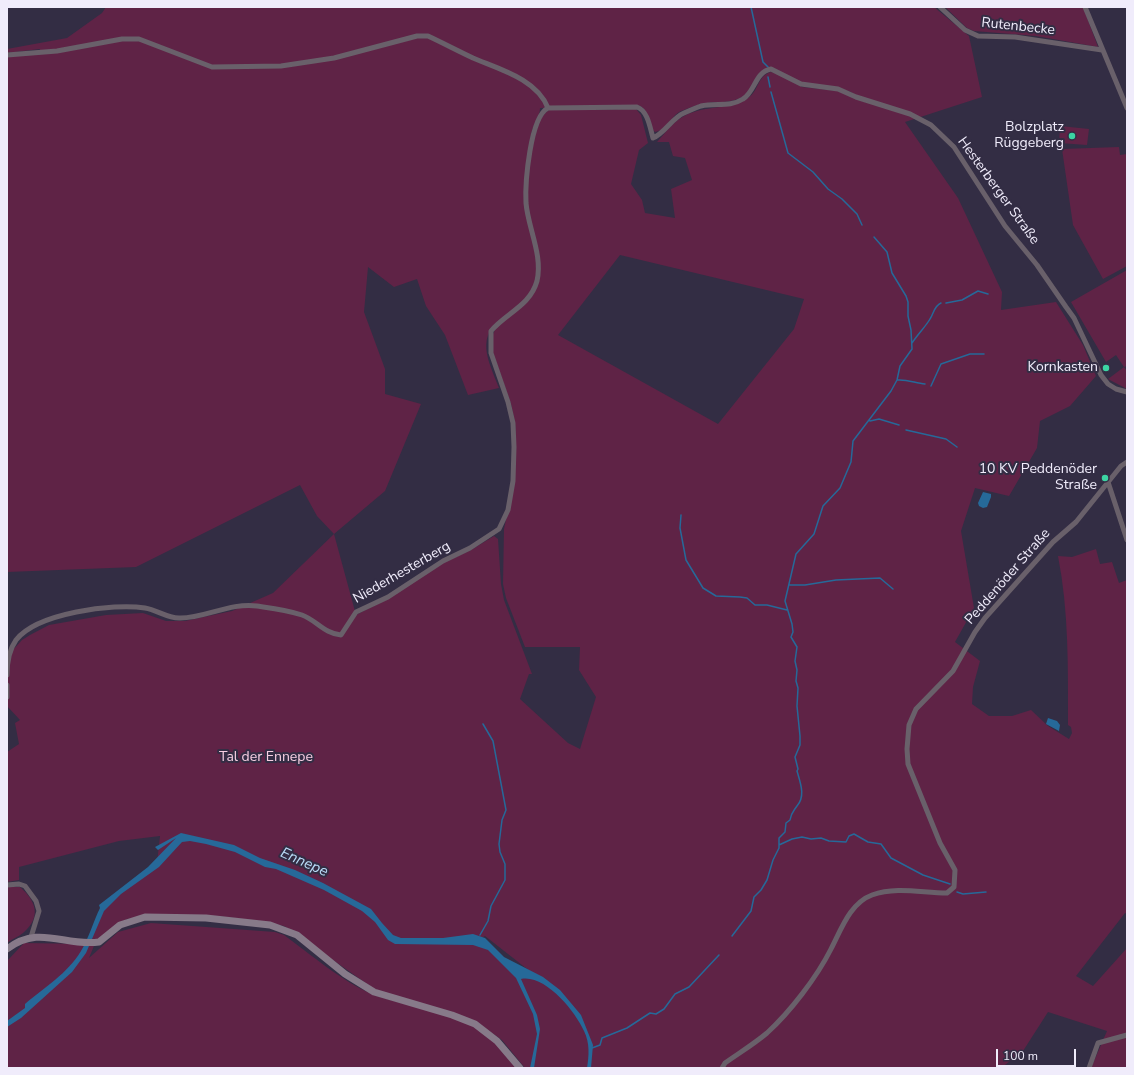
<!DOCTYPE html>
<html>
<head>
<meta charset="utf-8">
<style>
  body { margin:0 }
  #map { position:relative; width:1134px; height:1075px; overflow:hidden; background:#332d44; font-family:"Nunito Sans",sans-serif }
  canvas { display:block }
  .frame { position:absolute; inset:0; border:8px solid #f0ecfb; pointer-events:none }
  .scale { position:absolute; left:996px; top:1049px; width:80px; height:18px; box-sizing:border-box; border:2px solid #f0ecfb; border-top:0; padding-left:5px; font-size:12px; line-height:14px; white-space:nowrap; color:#f0ecfb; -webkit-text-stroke:3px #332d44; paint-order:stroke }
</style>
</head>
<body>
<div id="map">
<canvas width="1134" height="1075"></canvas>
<div class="frame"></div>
<div class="scale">100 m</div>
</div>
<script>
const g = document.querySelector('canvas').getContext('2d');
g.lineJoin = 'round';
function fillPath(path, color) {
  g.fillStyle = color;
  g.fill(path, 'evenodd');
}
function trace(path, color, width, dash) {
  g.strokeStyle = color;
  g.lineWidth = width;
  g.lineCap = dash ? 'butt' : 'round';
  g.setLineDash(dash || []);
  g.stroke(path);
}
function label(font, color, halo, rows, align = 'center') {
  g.font = font + ' "Nunito Sans",sans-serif';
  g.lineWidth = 4;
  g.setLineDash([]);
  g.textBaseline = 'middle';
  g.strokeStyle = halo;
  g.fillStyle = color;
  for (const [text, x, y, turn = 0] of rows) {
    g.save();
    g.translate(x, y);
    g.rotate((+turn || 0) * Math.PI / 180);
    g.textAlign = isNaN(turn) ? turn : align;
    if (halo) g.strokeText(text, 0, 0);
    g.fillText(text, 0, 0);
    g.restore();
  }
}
fillPath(new Path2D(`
  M106 7H934L969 36 982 97 905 122 958 198 1002 292 1001 310 1056 302 1083 345 1096 376 1070 406 1040 421 1037 448 1009 496 975 488 961 531 974 608 955 642 980 661 973 687 972 704 989 716H1012L1031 710 1048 726 1069 739 1072 733 1071 727 1068 725C1068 668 1069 612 1058 556L1072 557 1096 549 1100 564 1112 562 1119 583 1127 580V914L1125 913 1076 976 1093 986 1127 948V1068H1091L1107 1031 1048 1012 1023 1051 1001 1068H525L502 1040 482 1026 460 1015 377 991 333 960 305 945 304 938 284 926 259 921 217 916 158 915 127 919 115 926 96 941 89 958 118 932 151 923 275 932 284 935C310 954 343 982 372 994 411 1009 458 1010 491 1038 501 1046 509 1058 517 1068H7V961L24 943 86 944 105 904 157 863 160 836 119 841 19 867V880L7 882V752L19 744 15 723 20 720 7 706 8 674 11 652 22 640 30 635 49 625 106 615 143 613 166 621H185L232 611 273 593 334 534 317 516 300 485 136 567 7 572V56L40 52V49L7 53V49L67 38 102 13ZM774 68 801 83 836 87 851 92 867 103 838 91 802 87 778 74 771 72C757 76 759 91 748 98 728 110 707 105 686 115 675 120 665 133 657 142H669L673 156 685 158 692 180 671 189 675 218 645 213 642 200 631 184 639 150 648 143 641 115 636 109 549 110C542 115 537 124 534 132 531 142 526 194 527 205 530 227 537 248 538 271 540 310 505 308 494 332 491 337 493 346 493 353L511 404 515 422 516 446 514 482 504 529 503 584 506 598 525 647H580L579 670 596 697 580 749 568 743 520 699 529 674H532L504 600 501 584 498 539 494 536 471 550 443 563 389 598 356 615 334 534 385 491 421 404 385 394V369L364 312 368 267 394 287 417 279 426 306 445 335 468 395 499 388C488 360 474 335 506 316 514 311 526 303 531 294 546 269 528 231 525 204 524 188 528 146 532 131 534 123 540 117 540 108L638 105C651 110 646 124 655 132 667 130 671 116 681 111 687 109 695 105 702 104 718 100 728 105 744 96 759 87 749 72 774 68ZM620 255 804 299 794 329 718 424 558 335ZM485 936 531 972 534 974 495 954 480 939Z
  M945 7H1083L1098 47 1036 36 974 31 967 28Z
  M1060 126 1089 129 1087 145 1059 143Z
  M1119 147 1120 155 1127 154V266L1103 279 1073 225 1062 149Z
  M1127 270V366L1124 367 1127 371V389L1108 379 1124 367 1116 355 1106 362 1071 302Z
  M7 887H20C36 901 42 917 23 933 18 937 12 939 7 943Z`), '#5f2346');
fillPath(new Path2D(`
  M983 492 991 494V497L987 507 983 508 979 506 978 503Z
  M1048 718 1057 721 1060 725 1059 731 1046 724Z
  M181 833 234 845 260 858 295 870 323 883 371 909 382 923 393 935 401 938H443L473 934 485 938 504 957 543 977 560 990 581 1015 593 1045 591 1068H587C589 1056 590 1043 584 1031 575 1011 545 974 521 979L537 1015 540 1029 534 1068H530L537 1034 533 1014 516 978 488 950 473 945 395 944 388 940 375 922 362 911 324 890 276 869 265 867 235 852 206 844 190 841 182 842 159 867 121 894 104 911 86 953 72 972 21 1018 7 1027V1021L25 1008V1004C45 987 67 974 81 951 88 940 94 920 100 908L99 905 148 867 176 838 158 850 155 847Z`), '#266999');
trace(new Path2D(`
  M751 7 763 62 769 68
  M768 77 770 87
  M771 92 788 153 813 172 828 189 842 199 857 214 862 225
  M946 303 962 300 978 291 988 294
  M912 343C918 334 926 326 930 319 934 313 934 306 941 303
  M897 380C907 379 915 383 925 384
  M931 386 941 364 970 354H984
  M870 421 879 419 899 425
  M906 430 946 439 957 447
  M681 515 680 528 686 560 703 588 716 596 740 597 747 598 755 605H767L787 610
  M790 585H805L836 580 880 578 893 589
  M779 845 792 839 802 837 811 839 821 838 829 841 846 842 849 836 854 834 868 842 881 844 891 858 923 875 950 884
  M957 892 963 894 986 892
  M480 935 488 921 491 906 505 880V864L500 852 499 844 502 820 506 810 493 741 483 724
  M732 936 751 911 754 897 761 890 767 880 773 860 779 848V838L785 832 786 823 790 820C791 813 793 812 797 806 806 796 800 782 797 771L798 769 795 757 800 745V736L797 706 798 688 796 681 797 670 795 661 797 647 791 637 793 632 792 624 785 601 796 554 814 534 823 506 840 488 851 462 853 441 891 391 897 380 900 366 912 349 911 330 908 316V302L906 296 892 273 887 252 874 237
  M592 1048 600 1045 602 1038 627 1028 650 1013 656 1014 664 1009 675 994 689 987 719 955`), '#266999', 1.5);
trace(new Path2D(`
  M940 7 965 30 978 36 1015 37 1102 50
  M1085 7 1127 108
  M7 55 57 51 122 39H139L212 67 281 66 334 58 417 36H428C443 43 458 51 473 58 499 69 537 79 548 108
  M548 108 637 107C648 111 650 128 653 138 665 133 672 118 684 113 689 111 695 108 701 106 715 102 729 108 743 99 755 92 755 72 771 69L801 84 838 89 856 97 910 114 931 125 954 147 1005 226 1037 265 1066 307 1074 318 1101 375 1108 384 1116 389 1127 392
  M1108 482 1127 540
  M7 675C7 663 9 650 16 640 37 613 113 603 145 608 157 610 167 618 179 618 203 619 231 602 257 606 271 608 288 610 302 615 316 620 325 634 341 635L356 612 388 597 443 561 470 548 499 529 508 510 513 481 514 447 513 423 508 402 491 353V331C506 313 530 306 537 281 543 255 528 228 526 203 525 183 530 117 548 108
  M7 685V697
  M7 885 19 884 25 886 36 901 39 911 31 937
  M722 1068 725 1063C739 1053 754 1044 767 1033 790 1012 817 977 831 949 841 930 850 903 872 895 897 886 922 893 947 893L954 887 955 870 940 843 908 764 907 749 909 725 916 709 953 671 975 632 985 618 1053 542 1076 522 1121 466 1127 462
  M1089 1068 1098 1043 1127 1035`), '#69606a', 5);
trace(new Path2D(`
  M7 949C40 924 64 947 99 942L120 925 145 917 206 918 270 925 297 935 345 974 374 992 452 1015 475 1024 497 1041 520 1068`), '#877a89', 7);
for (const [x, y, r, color] of [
  [1072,136,4,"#3cd4a3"],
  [1106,368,4,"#3cd4a3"],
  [1105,478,4,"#3cd4a3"]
]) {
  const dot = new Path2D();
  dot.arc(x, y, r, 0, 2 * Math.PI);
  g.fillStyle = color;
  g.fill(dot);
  trace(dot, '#332d44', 1.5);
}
label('14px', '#f0ecfb', '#332d44', [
  ["Rutenbecke",1018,27,6],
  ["Hesterberger Straße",998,191,54],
  ["Niederhesterberg",402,573,-30],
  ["Peddenöder Straße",1008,577,-49]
]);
label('14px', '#f0ecfb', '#332d44', [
  ["Bolzplatz",1064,128],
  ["Rüggeberg",1064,144],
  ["Kornkasten",1098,368],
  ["10 KV Peddenöder",1097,470],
  ["Straße",1097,486]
], 'right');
label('14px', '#f7cee2', '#332d44', [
  ["Tal der Ennepe",266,758]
]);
label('italic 15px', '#b9dbf7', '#332d44', [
  ["Ennepe",304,863,24]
]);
</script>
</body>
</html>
